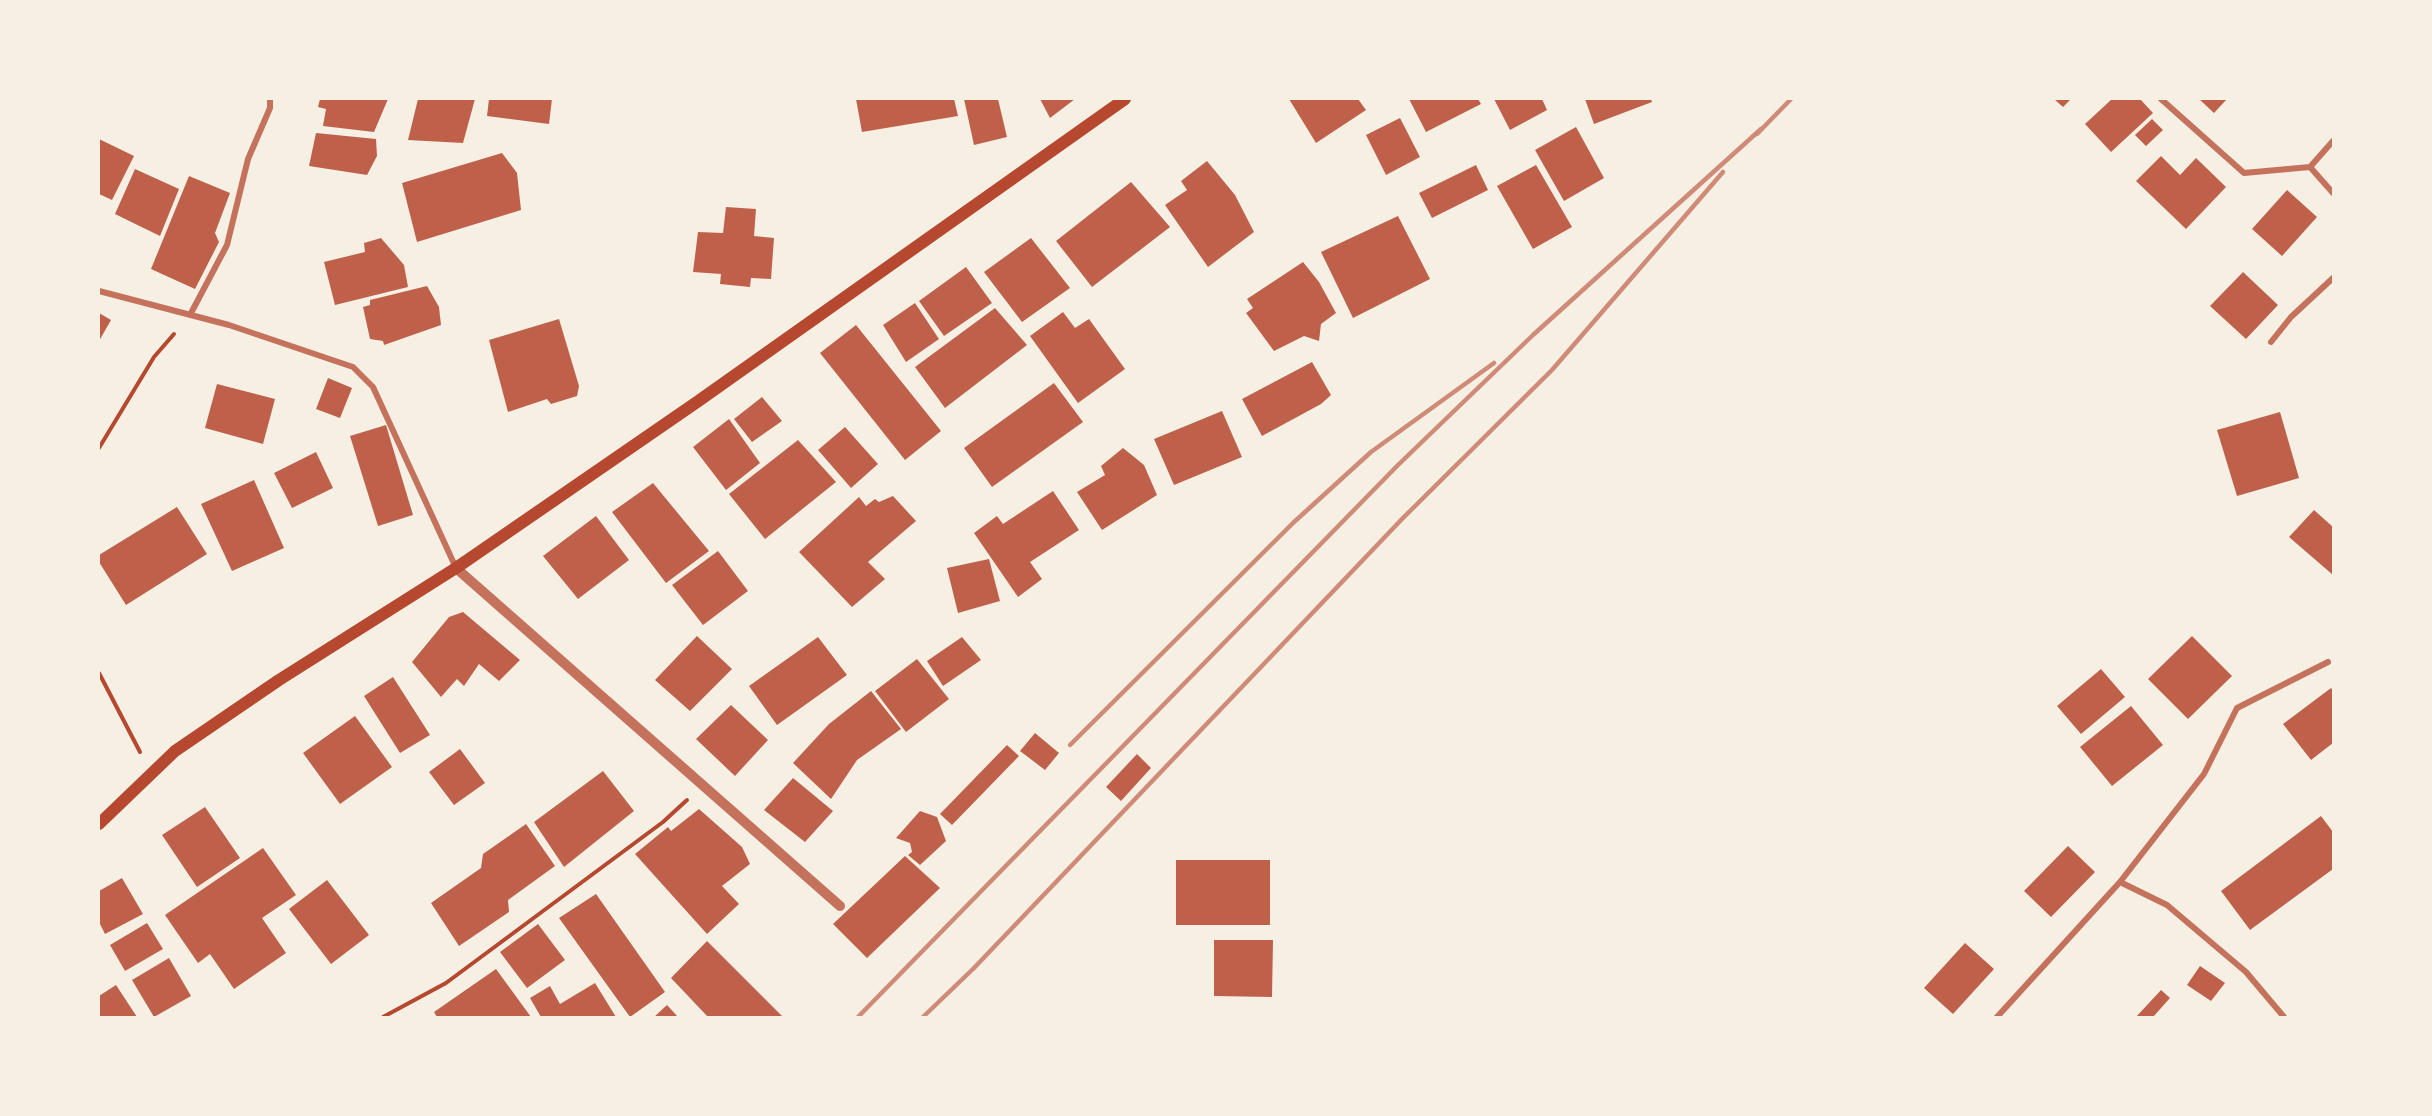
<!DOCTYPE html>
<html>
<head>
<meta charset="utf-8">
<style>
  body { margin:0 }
  #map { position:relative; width:2432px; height:1116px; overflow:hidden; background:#f6efe4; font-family:Mulish,sans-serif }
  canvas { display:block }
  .frame { position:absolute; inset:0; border:100px solid #f6efe4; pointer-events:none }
</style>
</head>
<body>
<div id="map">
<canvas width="2432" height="1116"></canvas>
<div class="frame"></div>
</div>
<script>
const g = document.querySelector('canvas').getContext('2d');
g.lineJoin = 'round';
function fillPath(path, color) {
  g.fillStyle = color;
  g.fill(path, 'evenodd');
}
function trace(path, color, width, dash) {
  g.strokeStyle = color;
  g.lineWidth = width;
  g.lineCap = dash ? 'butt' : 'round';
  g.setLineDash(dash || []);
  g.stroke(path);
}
fillPath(new Path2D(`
  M320 99H388L374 132 323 126 326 109 318 107Z
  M418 99H475L463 143 408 140Z
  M489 99H552L549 124 487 116Z
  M856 99H954L958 116 862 132Z
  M964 99H998L1007 137 974 145Z
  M1040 99H1075L1050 118Z
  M1289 99H1358L1366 110 1316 143Z
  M1409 99H1478L1481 104 1426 132Z
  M1494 99H1542L1547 110 1510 130Z
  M1585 99H1651L1652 102 1594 124Z
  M2054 99H2071L2063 107Z
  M2112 99H2140L2153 113 2111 152 2085 124Z
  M2199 99H2227L2214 113Z
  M1400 118 1420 157 1386 175 1366 135Z
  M2152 119 2163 130 2146 146 2135 135Z
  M1576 127 1604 178 1564 201 1535 150Z
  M316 133 376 139 377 156 367 175 309 166Z
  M99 139 134 156 112 200 99 194Z
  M502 153 517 173 521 210 417 242 402 183Z
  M2161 156 2180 175 2196 158 2226 187 2186 229 2136 181Z
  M1207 161 1235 195 1254 232 1208 267 1165 205 1187 190 1181 181Z
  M1476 165 1488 190 1432 218 1419 193Z
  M1536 165 1572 227 1533 249 1497 186Z
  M135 169 179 189 160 236 115 214Z
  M189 176 230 193 215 233 219 242 195 289 151 269Z
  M1131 182 1170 227 1092 287 1056 241Z
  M2287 190 2317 217 2282 256 2252 229Z
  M726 207 756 209 754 236 774 238 771 279 751 278 750 287 720 284 721 274 693 272 698 232 723 233Z
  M1398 216 1430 279 1353 318 1321 252Z
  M381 238 404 265 408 287 335 305 324 262 365 252 364 243Z
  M1031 238 1070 288 1022 322 984 272Z
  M1303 262 1319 282 1336 313 1321 324 1319 341 1304 336 1274 351 1246 313 1253 308 1247 299Z
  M966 267 992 303 944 336 919 301Z
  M2243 272 2278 305 2246 339 2210 306Z
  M427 286 439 307 441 325 384 345 383 341 370 339 363 307 370 305V300Z
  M915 303 939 339 906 362 883 325Z
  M995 308 1027 345 945 408 915 367Z
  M1063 312 1075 328 1089 319 1125 369 1078 403 1030 336Z
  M99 313 111 320 99 341Z
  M559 319 579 386 577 396 551 404 547 399 508 412 489 340Z
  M856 325 941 431 905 460 820 353Z
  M1312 362 1331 395 1321 404 1262 436 1242 399Z
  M328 378 352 388 340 418 316 409Z
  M1054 383 1083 422 992 487 964 448Z
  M217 384 275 399 263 444 205 428Z
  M762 397 782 421 752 442 734 419Z
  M1222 411 1242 457 1174 485 1154 439Z
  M2280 412 2299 478 2237 496 2217 430Z
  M729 419 760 463 726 490 693 447Z
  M386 425 413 515 378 526 350 436Z
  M845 427 878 464 851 488 818 450Z
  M798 440 836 482 765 539 729 494Z
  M1123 448 1144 465 1157 495 1102 530 1077 492 1105 475 1101 466Z
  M316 452 333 488 292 508 274 473Z
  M254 480 284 548 232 571 201 504Z
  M653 483 709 551 666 583 612 512Z
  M1053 491 1079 530 1030 562 1042 579 1018 597 974 533 997 516 1003 524Z
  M893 496 916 521 868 562 885 579 852 607 799 552 859 497 866 506 875 499 879 502Z
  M177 507 207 554 126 605 99 562V555Z
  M2314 510 2333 527V575L2289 537Z
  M596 516 629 560 578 599 543 556Z
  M718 551 748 591 703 625 672 585Z
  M989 559 1000 601 958 613 947 568Z
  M463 612 520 660 499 681 479 664 464 686 457 679 441 697 412 662 449 617Z
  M697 636 732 669 690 711 655 680Z
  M2192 636 2232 676 2188 719 2148 679Z
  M818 637 847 675 777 725 749 686Z
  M962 637 981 660 943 686 927 661Z
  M917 659 949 699 906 732 875 691Z
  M2101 669 2125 697 2081 734 2057 706Z
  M393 677 430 735 400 753 364 696Z
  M2331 688 2333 691V743L2311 760 2283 724Z
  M871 691 901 729 857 760 831 799 793 763 829 724Z
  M731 705 768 740 735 776 696 739Z
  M2131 706 2163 745 2112 786 2080 747Z
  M355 716 392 767 340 804 303 753Z
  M1035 733 1059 753 1045 770 1020 751Z
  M1007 745 1019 756 952 825 940 814Z
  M460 749 485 783 454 805 429 772Z
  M1137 754 1151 768 1121 801 1106 787Z
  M603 771 634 811 564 867 534 822Z
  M793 778 833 811 805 842 764 810Z
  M205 807 240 858 197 887 162 835Z
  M699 809 742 847 750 864 722 886 739 904 707 934 635 854 668 827 671 831Z
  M920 811 937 817 946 841 920 865 908 855 912 852 910 843 896 838Z
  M2321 816 2333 832V869L2250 930 2221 891Z
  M526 824 555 866 508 900 509 912 459 946 431 903 481 868 483 854Z
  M2068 846 2095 872 2051 917 2024 891Z
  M263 848 296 895 262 918 286 953 234 989 210 954 198 963 165 915Z
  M905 856 940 888 867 958 833 924Z
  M1176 860H1270V925H1176Z
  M122 878 143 914 105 934 99 922V891Z
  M327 880 369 935 331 964 289 909Z
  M596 894 665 992 630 1017 559 918Z
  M147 923 163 949 125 971 110 945Z
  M538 924 565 960 527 988 500 952Z
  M1214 940H1273L1272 997 1214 996Z
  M707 941 783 1017H708L671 978Z
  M1965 943 1994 969 1953 1014 1924 988Z
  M169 958 191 996 154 1017 132 980Z
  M2200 966 2225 983 2211 1001 2187 985Z
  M496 969 531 1017H437L434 1012Z
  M595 983 616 1017H541L530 998 550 986 560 1004Z
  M116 985 137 1017H99V996Z
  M2161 990 2170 998 2153 1017H2136Z
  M667 1005 678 1017H654Z`), '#bf614a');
trace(new Path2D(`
  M99 448 154 357 174 334
  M99 673 140 752
  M383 1017 446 983 663 822 687 800`), '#b5482f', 4);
trace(new Path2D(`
  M2161 99 2244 173 2310 167 2333 193
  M2310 167 2333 141
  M99 291 229 325 353 367 373 387 456 568
  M190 315 227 245 248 159 270 108V99
  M2271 342 2291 317 2333 278
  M2120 882 2204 774 2237 708 2328 662
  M1997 1017 2120 882 2167 905 2246 972 2284 1017`), '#c5725c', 6);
trace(new Path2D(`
  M456 568 840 906`), '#c5725c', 10);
trace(new Path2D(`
  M99 824 175 751 279 680 456 568 697 402 1125 99`), '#b5482f', 12);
trace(new Path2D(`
  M1757 134 1791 99
  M1070 745 1293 523 1371 452 1494 363
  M858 1017 1398 465 1533 335 1761 129
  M923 1017 974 968 1402 519 1552 370 1723 172`), '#cf8b77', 4.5);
</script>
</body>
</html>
